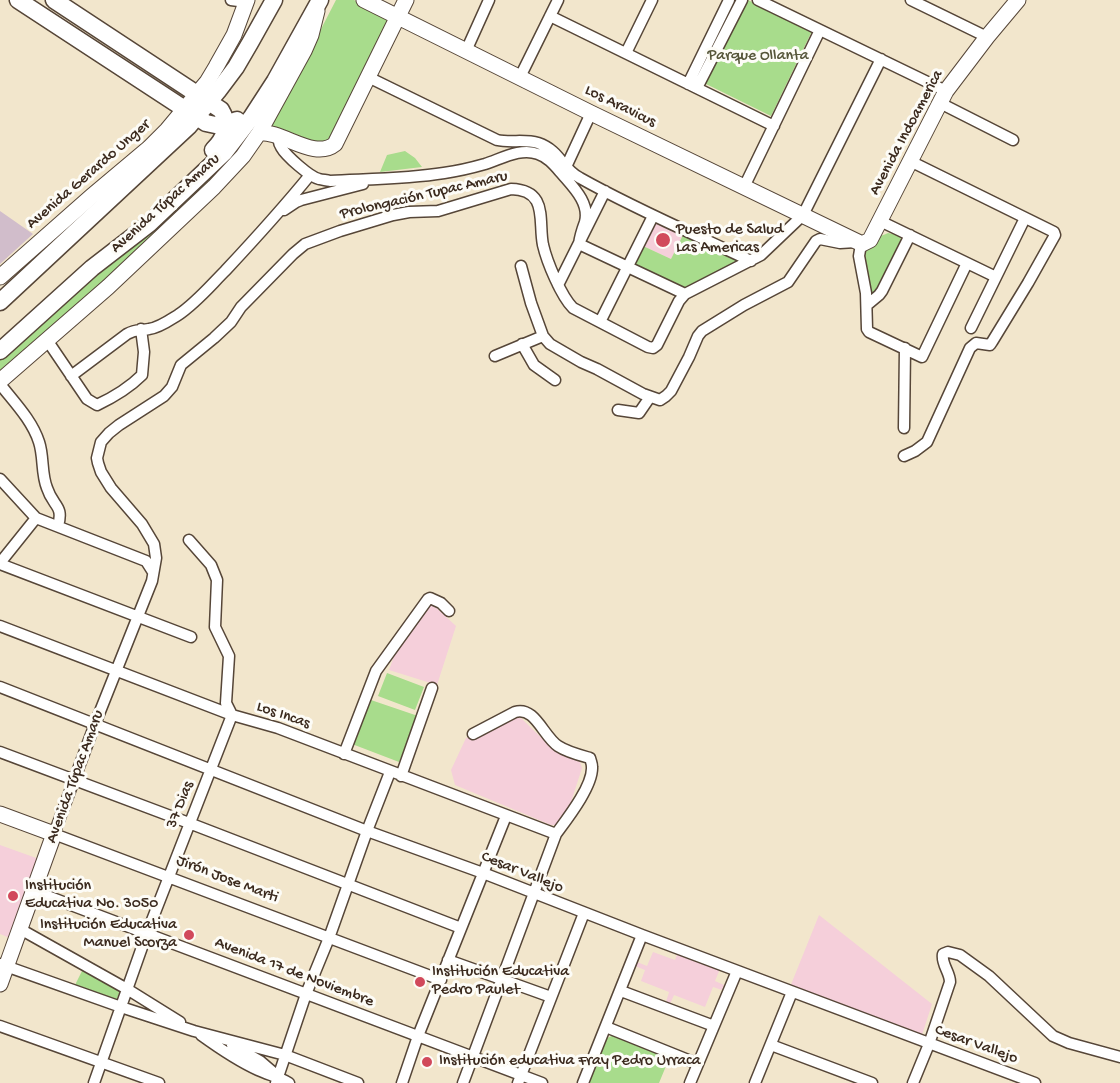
<!DOCTYPE html>
<html>
<head>
<meta charset="utf-8">
<style>
  body { margin:0 }
  canvas { display:block; background:#f2e6cc }
</style>
</head>
<body>
<canvas width="1120" height="1083"></canvas>
<script>
const g = document.querySelector('canvas').getContext('2d');
g.lineJoin = 'round';
function fillPath(path, color) {
  g.fillStyle = color;
  g.fill(path, 'evenodd');
}
function trace(path, color, width, dash) {
  g.strokeStyle = color;
  g.lineWidth = width;
  g.lineCap = dash ? 'butt' : 'round';
  g.setLineDash(dash || []);
  g.stroke(path);
}
function label(font, color, halo, rows, align = 'center') {
  g.font = font + ' "Gochi Hand",sans-serif';
  g.lineWidth = 6;
  g.setLineDash([]);
  g.textBaseline = 'middle';
  g.strokeStyle = halo;
  g.fillStyle = color;
  for (const [text, x, y, turn = 0] of rows) {
    g.save();
    g.translate(x, y);
    g.rotate((+turn || 0) * Math.PI / 180);
    g.textAlign = isNaN(turn) ? turn : align;
    if (halo) g.strokeText(text, 0, 0);
    g.fillText(text, 0, 0);
    g.restore();
  }
}
fillPath(new Path2D(`
  M658 222 683 235 671 259 643 246 654 224Z
  M430 602 456 626 437 685 389 670 398 645Z
  M514 715 522 719 555 751 580 762 582 768 571 802 558 825H551L455 785 451 770 466 738 476 736Z
  M0 845 39 859 10 938 0 934Z
  M819 915 932 1004 921 1038 790 987Z
  M653 952 675 960 678 952 720 969 715 981 724 985 722 990 713 987 705 1007 674 995 670 1004 666 1002 669 992 641 981 645 970 635 966 637 962 647 966Z`), '#f5cfda');
fillPath(new Path2D(`
  M0 211 33 234 0 264Z`), '#d1bdcb');
fillPath(new Path2D(`
  M336 0H354L393 19 327 146 275 130 272 124Z
  M744 0H748L812 31 771 116 704 83Z
  M405 151 415 158 422 167 380 172 387 155Z
  M214 175 218 179 0 378V354L52 310 144 238Z
  M888 233 898 235 902 240 879 291 873 295 871 292C868 281 859 254 867 245 872 239 881 236 888 233Z
  M683 235 738 261 682 289 633 267 643 246 671 259Z
  M387 673 424 687 415 710 378 696Z
  M368 699 418 716 399 762 352 744Z
  M83 969 120 991 115 1003 73 989Z
  M616 1034 671 1054 659 1083H589L607 1038Z`), '#a8dc8c');
const street = new Path2D(`
  M231 0 246 2
  M758 0 946 91
  M911 0 987 37
  M550 16 774 126
  M466 51 489 0
  M626 53 652 0
  M368 77 497 140C510 143 525 139 538 143 561 151 561 168 580 178 635 209 694 234 751 261
  M520 77 558 0
  M688 84 729 0
  M697 88 742 0
  M940 103 1013 140
  M281 138C279 142 278 142 281 147 286 156 310 177 319 179 323 180 326 180 330 181 368 179 407 179 444 173 458 171 471 168 485 164 501 159 521 147 538 154 548 157 555 166 562 174 573 187 590 203 585 222 582 230 580 236 579 244L685 294
  M566 167 591 113
  M744 187 820 30
  M284 210 296 202 301 200 363 184
  M880 221 996 277
  M862 244 860 250 859 256 866 293 867 329 869 332 922 357 967 263
  M521 266 531 303 543 336 550 344 581 362 597 369 643 394 660 400 666 396 671 391 689 357 698 336 702 331 744 305 788 282 816 241 820 239 840 243 856 242
  M558 285 605 191
  M867 305 879 295 882 291 910 235
  M600 322 653 216
  M971 328 1025 218
  M47 340 87 399 97 405C114 397 129 388 142 375L144 352 141 329
  M522 344 534 365 555 380
  M495 356 543 336
  M71 376 127 334C136 329 140 331 149 329 159 328 170 320 178 315 196 303 210 286 225 271 254 240 283 208 310 175
  M0 384C14 402 32 420 39 442 44 457 41 473 47 488 53 507 64 505 58 526
  M618 410 639 413 650 397
  M904 428 905 348
  M904 456 915 451 927 442 970 348 976 343 990 345 992 342 1028 283 1055 235 1054 232 910 161
  M0 479 36 518 146 561 153 572
  M0 563 36 518
  M0 564 191 637
  M0 626 232 715 278 728 556 834
  M0 687 367 831 483 873 642 935 1035 1083
  M0 752 189 823 461 928
  M344 754 376 671 428 599 430 598 441 603 449 611
  M401 776 432 688
  M34 891 542 1083
  M20 929 127 989 180 1022
  M448 960 551 997
  M0 964 121 1007 194 1031 285 1055 358 1083
  M441 980 54 834 95 724 152 581 156 558 154 544 142 524 111 488 101 472 98 463 97 458 101 442 109 433 119 425 164 396 172 387 181 365 214 338 231 322 241 307 293 254 305 244 340 231 393 215 409 212 438 211 511 189C549 190 538 221 543 245 547 262 561 296 573 308L648 347 653 348 657 345 679 301 685 294 761 255 803 215 881 59
  M621 991 714 1026
  M0 1026 159 1083
  M606 1027 698 1064
  M201 1035C219 1048 238 1061 258 1070 269 1075 279 1077 289 1083
  M232 1045 260 1061 274 1073
  M771 1045 872 1083
  M94 1083 147 933 232 715 226 703 229 656 215 627 217 580 211 565 189 540
  M276 1083 306 994 329 938 367 831 390 772
  M402 1083 418 1036 506 816
  M463 1083 556 834C567 819 593 786 592 767 592 763 591 762 590 758 579 755 567 752 558 746 543 736 535 706 515 712L473 734
  M518 1083 584 913
  M583 1083 642 935
  M690 1083 737 971
  M755 1083 792 992
  M913 1083 929 1044 950 982C950 972 941 964 943 954L948 952 960 955 989 976 1053 1036 1069 1043 1120 1057`);
const secondary = new Path2D(`
  M364 0 591 113 862 244 870 240 946 91 987 37 1018 0
  M259 133C282 130 314 161 335 144L406 0
  M0 277 92 196 149 148 167 130 207 82 216 67 234 35 247 0
  M0 381 108 287 214 187 243 156 259 133 304 51 311 35 317 11
  M0 814 54 834 0 984`);
const primary = new Path2D(`
  M18 0 206 123 220 126 237 120
  M54 0 221 110C230 125 225 138 213 150
  M0 302 189 126 218 91 236 67 250 43 274 0
  M0 351 92 268 149 224 224 153 251 118 275 81 320 0`);
trace(street, '#564638', 13);
trace(secondary, '#564638', 17);
trace(primary, '#564638', 19);
trace(street, '#fff', 10);
trace(secondary, '#fff', 15);
trace(primary, '#fff', 16);
for (const [x, y, r, color] of [
  [663,240,8,"#d1495b"],
  [13,896,6,"#d1495b"],
  [189,935,6,"#d1495b"],
  [420,982,6,"#d1495b"],
  [427,1062,6,"#d1495b"]
]) {
  const dot = new Path2D();
  dot.arc(x, y, r, 0, 2 * Math.PI);
  g.fillStyle = color;
  g.fill(dot);
  trace(dot, '#fdfcf7', 2);
}
label('16px', '#56563a', '#fdfcf7', [
  ["Parque Ollanta",758,57]
]);
label('16px', '#3b2a1e', '#fdfcf7', [
  ["Los Aravicus",620,107,26],
  ["Avenida Indoamerica",907,133,-62],
  ["Avenida Gerardo Unger",89,175,-41],
  ["Prolongación Tupac Amaru",424,196,-13],
  ["Avenida Túpac Amaru",166,204,-42],
  ["Los Incas",283,716,19],
  ["Avenida Túpac Amaru",76,777,-70],
  ["37 Dias",181,805,-68],
  ["Cesar Vallejo",522,873,22],
  ["Jirón Jose Marti",227,880,21],
  ["Avenida 17 de Noviembre",294,973,21],
  ["Cesar Vallejo",976,1045,20]
]);
label('16px', '#3b2a1e', '#fdfcf7', [
  ["Puesto de Salud",676,231],
  ["Las Americas",676,249],
  ["Institución",25,887],
  ["Educativa No. 3050",25,905],
  ["Institución Educativa",177,926,"right"],
  ["Manuel Scorza",177,944,"right"],
  ["Institución Educativa",432,973],
  ["Pedro Paulet",432,991],
  ["Institución educativa Fray Pedro Urraca",439,1062]
], 'left');
</script>
</body>
</html>
